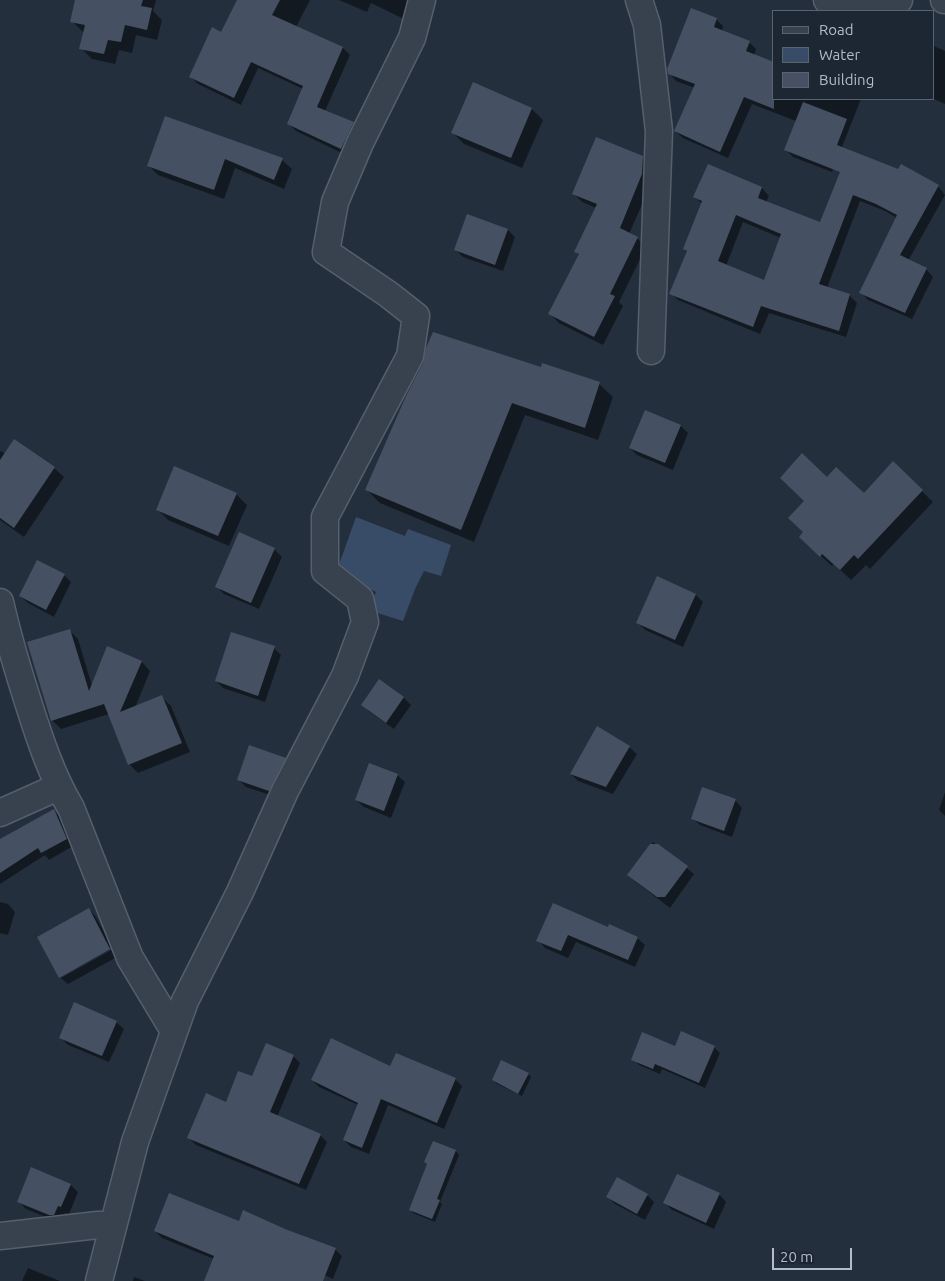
<!DOCTYPE html>
<html>
<head>
<meta charset="utf-8">
<style>
  body { margin:0 }
  #map { position:relative; width:945px; height:1281px; overflow:hidden; background:#242f3e; font-family:Ubuntu,sans-serif }
  canvas { display:block }
  .legend { position:absolute; left:772px; top:10px; width:162px; height:90px; box-sizing:border-box; background:#1d2633; border:1px solid #59626f; margin:0; padding:6px 9px; list-style:none; font-size:15px; color:#b4bcc9 }
  .legend li { display:flex; align-items:center; gap:10px; height:25px }
  .legend b { width:25px; border:1px solid #59626f }
  .scale { position:absolute; left:772px; top:1248px; width:80px; height:22px; box-sizing:border-box; border:2px solid #b4bcc9; border-top:0; padding-left:6px; font-size:15px; line-height:18px; white-space:nowrap; color:#b4bcc9; -webkit-text-stroke:4px #1d2633; paint-order:stroke }
</style>
</head>
<body>
<div id="map">
<canvas width="945" height="1281"></canvas>
<ul class="legend">
<li><b style="height:6px;background:#38414e"></b>Road</li>
<li><b style="height:14px;background:#394c67"></b>Water</li>
<li><b style="height:14px;background:#455162"></b>Building</li>
</ul>
<div class="scale">20 m</div>
</div>
<script>
const g = document.querySelector('canvas').getContext('2d');
g.lineJoin = 'round';
function fillPath(path, color) {
  g.fillStyle = color;
  g.fill(path, 'evenodd');
}
function trace(path, color, width, dash) {
  g.strokeStyle = color;
  g.lineWidth = width;
  g.lineCap = dash ? 'butt' : 'round';
  g.setLineDash(dash || []);
  g.stroke(path);
}
fillPath(new Path2D(`
  M356 517 405 536 408 529 451 545 441 576 424 571 415 589 403 621 368 610 376 592 336 573Z`), '#394c67');
fillPath(new Path2D(`
  M77 0H156L153 11 162 20 157 40 136 35 132 53 119 50 115 64 92 59 81 48 84 33 72 21Z
  M238 0H310L296 27 343 48 350 55 325 111 353 123 360 131 348 156 296 131 289 124 303 89 258 68 241 105 198 84 191 77 222 33Z
  M339 0H417L408 21 371 3 367 12Z
  M716 19 723 26 722 31 749 42 756 49 754 55 774 99H861L832 172 793 157 785 149 796 121 752 104 728 158 683 138 675 131 695 88 676 81 669 73Z
  M934 46 945 51V104L934 99Z
  M474 84 532 109 543 120 522 168 464 144 453 133Z
  M166 117 282 160 292 169 284 189 235 168 224 199 158 175 148 165Z
  M642 158 651 167V184L629 234 637 238 646 247 619 302 623 306 603 345 559 323 550 314 579 255 575 251 596 208 582 202 573 193Z
  M708 166 762 188 769 196 766 202 821 224 843 167 899 170 901 166 938 186 945 195 908 261 926 269 933 277 912 319 868 300 861 292 897 218 885 211 860 201 827 288 850 296 857 303 846 337 769 313 760 334 678 300 671 293 688 253 684 249 702 204 695 197ZM743 222 781 238 765 281 726 266Z
  M508 230 515 237 503 271 463 257 456 250Z
  M542 368 599 384 613 397 598 440 525 415 474 542 380 503 367 490Z
  M646 411 681 426 688 433 673 470 637 455 630 448Z
  M0 451 6 454 54 468 64 477 24 537 0 520Z
  M893 463 933 502 870 569 866 565 851 580 834 564 832 566 812 548 805 532 864 494Z
  M236 494 247 505 229 546 168 520 157 509Z
  M274 549 282 557 259 609 224 594 217 587Z
  M64 575 71 582 54 617 28 603 20 596Z
  M658 578 696 595 703 602 683 647 645 630 637 622Z
  M69 630 78 639 92 686 142 662 150 671 135 708 162 697 171 706 190 752 138 773 129 764 109 714 61 729 52 720Z
  M274 648 281 655 265 702 223 688 216 681Z
  M380 681 404 698 411 705 394 729 370 712 363 705Z
  M629 747 637 754 613 794 578 781 571 774Z
  M285 759 292 766 276 797 246 787 239 780Z
  M397 775 405 782 391 818 364 807 356 800Z
  M945 792V816L939 810Z
  M735 800 742 808 732 837 700 825 692 818Z
  M54 811 61 818 73 846 49 860 45 855 0 884V841Z
  M653 842 694 874 670 908 636 882 628 875Z
  M0 902 8 904 15 912 8 935 0 933Z
  M554 904 609 928 637 938 645 945 635 967 576 942 568 958 545 948 538 940Z
  M89 909 96 917 112 947 61 975V977L39 937Z
  M113 949 117 957 68 984 61 978Z
  M116 1022 124 1029 109 1062 68 1045 61 1038Z
  M675 1047H714L720 1053 705 1088 662 1069 660 1074 639 1065 633 1059Z
  M293 1056 300 1063 277 1117 320 1135 327 1142 306 1190 196 1145 189 1138 253 1078Z
  M391 1068 455 1079 462 1086 444 1129 388 1105 369 1154 351 1147 344 1140 358 1105 319 1087 312 1080Z
  M528 1074 531 1077 522 1096 497 1084 493 1080Z
  M433 1142 456 1151 459 1155 440 1202 442 1204 435 1222 413 1213 410 1209 428 1165Z
  M71 1185 78 1192 69 1214 65 1213 62 1222H58L26 1209 19 1202Z
  M719 1194 726 1202 714 1229 672 1210 665 1203Z
  M647 1195 654 1202 645 1220 615 1204 608 1197Z
  M239 1223 285 1230 335 1249 342 1256 333 1279 324 1275 322 1281H206L214 1259 162 1238 155 1231Z
  M28 1268 60 1281H22Z
  M134 1277 145 1281H133Z`), '#0007');
fillPath(new Path2D(`
  M75 0H143L141 6 152 8 147 30 125 25 121 42 108 40 104 54 79 49 85 25 70 22Z
  M237 0H280L272 15 343 47 317 107 354 122 341 149 287 124 303 86 251 62 234 98 189 77 212 27 221 32Z
  M691 8 717 18 714 27 750 41 746 51 774 62V109L744 97 720 152 674 131 695 84 668 74 667 69Z
  M473 82 532 108 511 158 451 133Z
  M803 102 847 119 837 145 898 169 901 164 939 185 900 255 927 268 905 313 859 293 897 215 876 204 853 195 819 284 850 294 839 331 761 306 753 327 669 294 687 251 683 249 702 201 693 197 708 164 762 187 758 198 820 222 840 172 784 150ZM736 215 781 234 764 280 718 261Z
  M165 116 283 158 274 180 225 159 214 190 147 166Z
  M596 137 643 156 642 174 620 228 638 237 610 294 615 296 594 337 548 314 579 254 574 252 597 204 572 194Z
  M467 214 508 229 495 265 454 250Z
  M433 332 541 367 542 363 600 382 585 428 512 403 461 530 365 490 406 396 423 363 426 348Z
  M645 410 681 425 665 463 629 448Z
  M14 439 55 467 14 528 0 518V460Z
  M802 453 827 477 836 467 864 493 893 461 923 490 858 559 854 555 840 570 822 554 820 557 799 537 803 532 788 518 804 501 780 478Z
  M174 466 237 493 218 536 156 510Z
  M239 532 275 548 251 603 215 587Z
  M37 560 65 574 46 610 19 596Z
  M657 576 696 594 675 640 636 623Z
  M70 629 89 691 107 646 142 661 120 712 162 695 182 743 128 765 104 704 51 721 27 642Z
  M231 632 275 646 258 696 215 681Z
  M379 679 404 697 386 723 361 705Z
  M597 726 630 746 606 787 570 774Z
  M249 745 286 758 269 791 237 780Z
  M369 763 398 774 384 811 355 800Z
  M702 787 736 799 724 831 691 819Z
  M54 809 67 839 41 853 38 848 0 873V839Z
  M650 844H658L688 866 665 897H657L627 875Z
  M553 903 608 927 609 924 638 937 628 960 568 935 561 951 536 941Z
  M89 908 110 949 59 978 37 937Z
  M74 1002 117 1021 102 1056 59 1038Z
  M681 1031 715 1046 699 1083 655 1064 653 1069 631 1060 642 1032 675 1046Z
  M331 1038 390 1066 396 1053 456 1078 437 1123 381 1099 362 1148 343 1140 358 1103 311 1080Z
  M266 1043 294 1055 270 1112 321 1134 299 1184 187 1138 206 1093 226 1102 238 1071 252 1076Z
  M501 1060 529 1073 518 1094 492 1080Z
  M433 1141 456 1150 437 1199 440 1200 432 1219 409 1210 427 1164 424 1162Z
  M31 1167 71 1184 61 1207 58 1206 54 1215H49L17 1202Z
  M677 1174 720 1193 706 1223 663 1203Z
  M617 1177 648 1194 637 1214 606 1197Z
  M169 1193 239 1221 243 1210 285 1229 336 1248 323 1281H204L214 1256 154 1231Z`), '#455162');
const minor = new Path2D(`
  M639 0 647 25 659 131 651 351
  M827 0 840 2 899 0
  M944 0H945
  M0 602C8 637 18 671 29 705 40 740 52 776 71 808L130 958 174 1031
  M0 813 58 787
  M0 1236 98 1225H113
  M99 1281 135 1142 185 1001 240 892 285 791 345 676 365 622 360 599 325 571V517L410 356 416 316 388 294 326 252 335 202 360 143 412 38 422 0`);
trace(minor, '#565f6c', 29);
trace(minor, '#38414e', 26);
</script>
</body>
</html>
